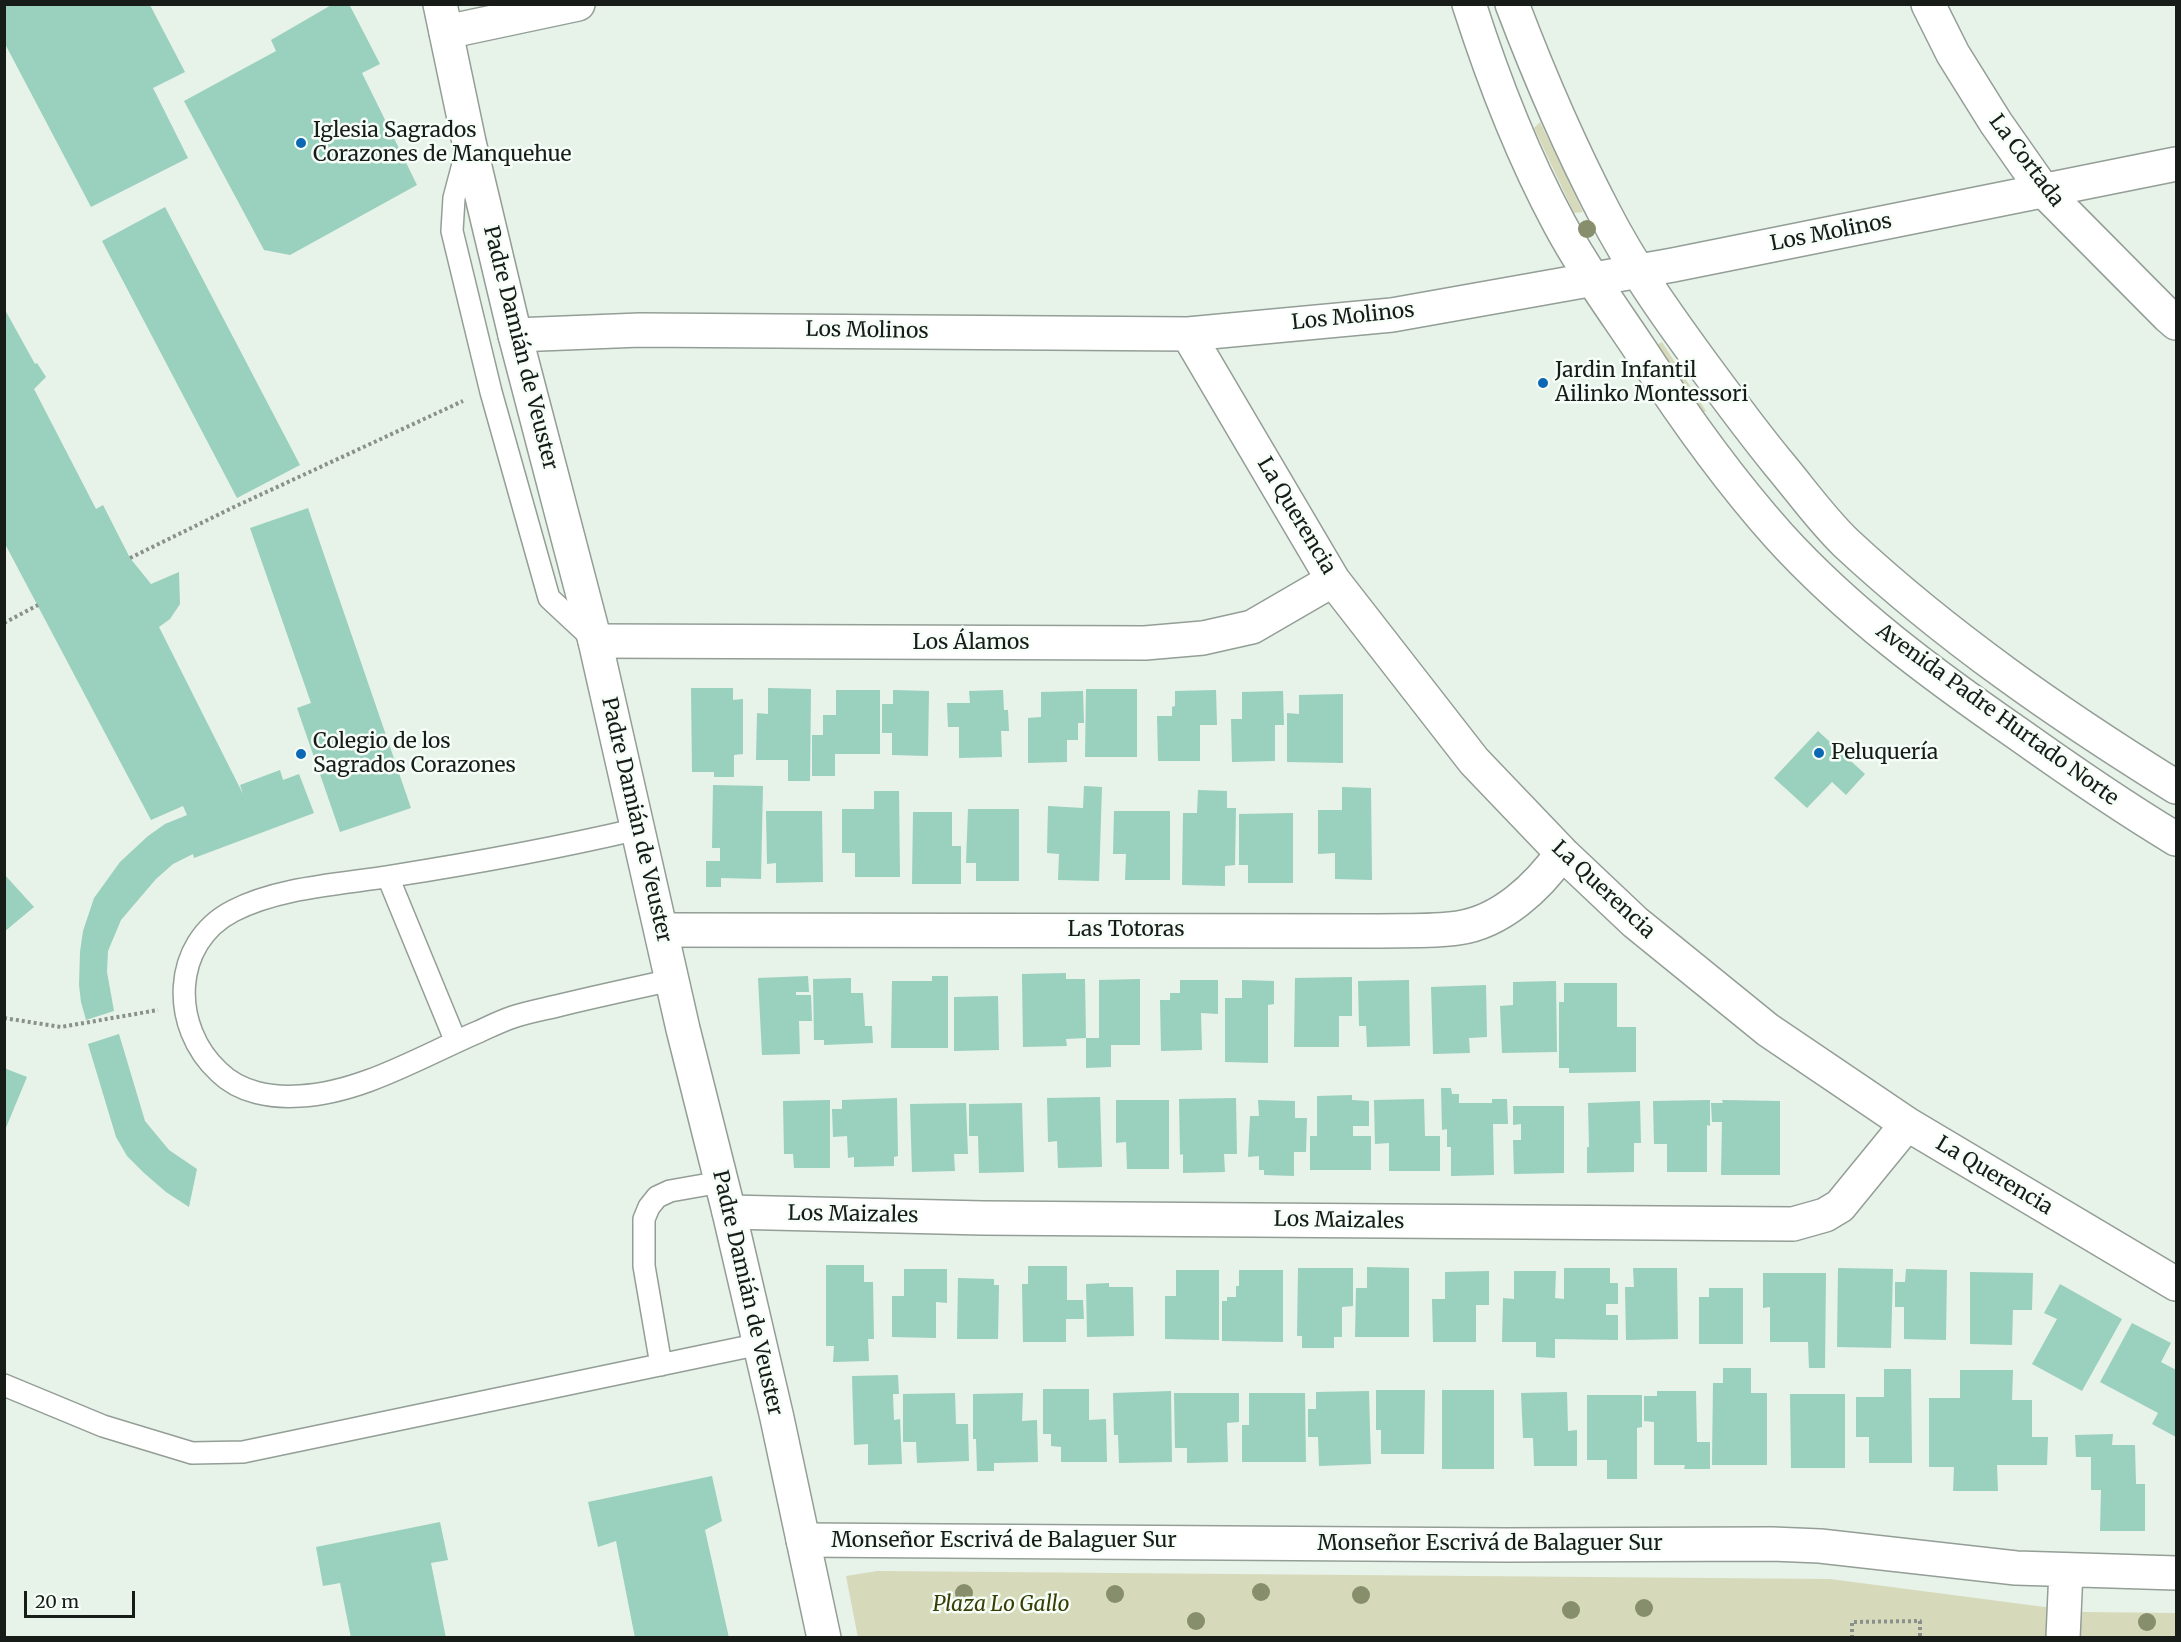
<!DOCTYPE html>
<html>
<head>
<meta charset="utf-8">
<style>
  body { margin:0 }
  #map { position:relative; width:2181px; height:1642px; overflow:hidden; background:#e7f2e9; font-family:Merriweather,serif }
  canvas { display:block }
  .frame { position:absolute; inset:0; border:6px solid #181c19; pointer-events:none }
  .scale { position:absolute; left:24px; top:1591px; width:111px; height:27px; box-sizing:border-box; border:3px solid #181c19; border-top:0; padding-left:8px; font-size:18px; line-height:21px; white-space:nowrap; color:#181c19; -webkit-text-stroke:4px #f6fef8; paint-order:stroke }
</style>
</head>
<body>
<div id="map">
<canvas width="2181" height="1642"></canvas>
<div class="frame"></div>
<div class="scale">20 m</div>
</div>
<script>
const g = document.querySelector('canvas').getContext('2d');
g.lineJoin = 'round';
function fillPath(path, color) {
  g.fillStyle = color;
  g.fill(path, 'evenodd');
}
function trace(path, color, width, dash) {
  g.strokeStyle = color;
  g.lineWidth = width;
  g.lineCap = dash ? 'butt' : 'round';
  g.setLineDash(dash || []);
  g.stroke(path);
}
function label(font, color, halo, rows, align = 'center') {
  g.font = font + ' Merriweather,serif';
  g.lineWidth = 5;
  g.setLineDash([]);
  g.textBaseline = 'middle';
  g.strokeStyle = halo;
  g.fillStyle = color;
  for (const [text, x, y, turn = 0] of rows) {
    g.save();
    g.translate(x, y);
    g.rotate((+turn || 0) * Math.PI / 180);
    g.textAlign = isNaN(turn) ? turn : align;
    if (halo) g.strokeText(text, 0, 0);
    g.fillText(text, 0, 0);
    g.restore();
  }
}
fillPath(new Path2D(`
  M1540 122 1583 212 1574 213 1534 128Z
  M1662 342 1706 411 1702 413 1655 346Z
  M877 1571 1830 1579 2083 1612 2176 1613V1637L858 1638 846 1576Z`), '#d6daba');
fillPath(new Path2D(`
  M333 4H349L380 64 362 73 417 185 290 255 264 250 184 101 276 51 271 40Z
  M4 5H150L185 72 153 88 188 158 91 207 4 42Z
  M165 207 300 465 237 498 102 241Z
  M4 308 35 364 37 363 46 377 34 389 96 509 103 505 130 558 151 584 179 572 180 604 170 619 159 627 243 794 240 785 280 770 283 780 299 774 314 813 194 858 193 854 173 864 156 879 121 920 108 951 107 972 114 1011 86 1020 81 1002 79 985 80 952 83 931 94 898 120 862 148 836 165 824 187 815 183 806 151 820 4 542Z
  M308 508 411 808 340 832 297 708 311 703 250 528Z
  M691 688H733V700L743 699V754L734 755V777H714V772H692Z
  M768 688 811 689 810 781H788V760H756L757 713 768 714Z
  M1086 689H1137V757H1085Z
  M836 690H880V754H835V776H812V735H823V715H836Z
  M893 690 929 691 928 756 892 755V733H882V704H893Z
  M1003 690 1004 710H1008L1009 731H1001L1002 757 959 758V727H948L947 703H970L969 691Z
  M1216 690 1217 725H1200V761H1158L1157 716H1172V707L1175 706V691Z
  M1083 691 1084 723H1078V740H1067V762L1028 763V718L1041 717V692Z
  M1283 691 1284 725H1275V761L1232 762 1231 719H1242V692Z
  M1343 694V763L1287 762V713L1299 714V695Z
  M1818 731 1865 774 1846 795 1832 782 1807 808 1774 778Z
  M713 785 763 786 761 879 721 878V887H706V861H720V848H712Z
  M1084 786 1102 787 1099 881 1058 880 1059 854 1047 853 1048 806 1083 808Z
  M1342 787 1371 788 1372 880 1335 879V853L1318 854V810H1342Z
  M1198 790 1227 791V808H1236L1235 865 1225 866V886L1182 885 1183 813H1197Z
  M874 791H899L900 877H855V853H842V809H874Z
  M968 809H1019V881H976V863H966Z
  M766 811H822L823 882 776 883V863L767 864Z
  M1114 811H1170V880H1125L1126 854H1113Z
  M913 812H952V846H961V884H912Z
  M1293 813V883H1248V865H1239V814Z
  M4 874 34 907 4 932Z
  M1066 973V979H1085L1086 1038H1099V980L1140 979V1045H1111V1067L1086 1068V1038L1066 1039 1067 1046 1023 1047 1022 974Z
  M808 976 809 992H796V995H811L812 1021H799L800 1054 762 1055 758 978Z
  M932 976H948V1048H891L892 981H932Z
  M1352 977V1016H1339V1047H1294L1295 978Z
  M851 978V993H863L865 1026H872L873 1043 824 1045V1040H814L813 979Z
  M1180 980H1218V1014L1201 1013 1202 1050 1161 1051 1160 1000H1170V993H1180Z
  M1242 980 1274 981V1004L1268 1005V1063L1225 1062V998H1242Z
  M1409 980 1410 1046 1367 1047 1366 1026H1359L1358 981Z
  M1556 981 1557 1052 1502 1053 1500 1006 1513 1005V982Z
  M1564 983H1617V1027H1636V1072L1569 1073V1068H1559V1002H1564Z
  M1486 985 1487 1037 1469 1038 1470 1053 1433 1054 1431 987Z
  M998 996 999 1050 954 1051V997Z
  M119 1034 145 1121 169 1150 197 1169 189 1207 166 1192 144 1173 127 1156 116 1137 88 1044Z
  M4 1068 27 1077 5 1130H4Z
  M1441 1088H1451L1452 1094H1459V1103H1492V1099H1507L1508 1124H1493L1494 1175 1451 1176V1147H1447V1129L1442 1130Z
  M1352 1095V1100L1369 1101V1126H1353V1136H1371V1170H1310V1136H1317V1096Z
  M1100 1097 1102 1167 1058 1168 1057 1141 1048 1142 1047 1098Z
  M897 1098 898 1156 894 1157V1166L854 1167V1157L848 1158 847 1136 833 1137 832 1109H842V1100Z
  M1236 1098 1237 1154H1224L1225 1172 1183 1173V1154L1180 1155 1179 1099Z
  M1424 1099 1425 1136H1440V1171H1389V1143L1375 1144 1374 1100Z
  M830 1100V1168H794L793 1154H784L783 1101Z
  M1116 1100H1169V1169H1127L1126 1142 1116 1143Z
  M1258 1100 1295 1101V1118H1307L1306 1152H1294V1176L1264 1175V1170H1259V1156L1248 1157 1250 1116H1259Z
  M1710 1100V1126L1707 1125V1172H1667V1144H1654L1653 1101Z
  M1722 1100 1780 1101V1175H1721L1722 1122H1712L1711 1103H1723Z
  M1640 1101 1641 1143H1634V1172L1587 1173V1147H1589L1588 1103Z
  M966 1103 968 1154H954L955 1171 912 1172 910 1104Z
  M1022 1103 1024 1172 979 1173 978 1136H969V1104Z
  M1513 1106H1564V1173L1514 1174 1513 1140H1521V1124L1513 1125Z
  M826 1265H864V1282H873L874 1339H868L869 1361 833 1362 834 1346H826Z
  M1028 1266H1067V1300H1083L1084 1319H1066V1342H1023L1022 1284H1028Z
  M1367 1267 1409 1268V1337H1355L1356 1288H1367Z
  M1298 1268H1353V1306L1342 1307V1337H1334V1348H1302V1336H1297Z
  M1564 1268H1610V1283H1618V1304H1606V1315H1618V1340L1555 1339V1358L1536 1357V1342H1502L1503 1298 1514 1299V1271H1556L1555 1298 1564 1299Z
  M1633 1268H1677L1678 1339 1626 1340 1625 1287H1634Z
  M1838 1268 1893 1269 1891 1348 1837 1347Z
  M904 1269H947V1303L936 1302V1338L892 1337V1296H904Z
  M1906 1269 1947 1270 1946 1340 1904 1339V1307H1895V1282H1905Z
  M1176 1270H1219V1340L1165 1339V1296H1176Z
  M1239 1270H1283V1342L1222 1341V1301H1227V1297H1236V1286H1239Z
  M1489 1271V1305H1476V1342H1433L1432 1299H1445V1272Z
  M1970 1272 2033 1273 2032 1310H2013L2012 1345 1970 1344Z
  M1763 1273H1826L1825 1368H1809L1808 1342H1770V1307L1763 1308Z
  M958 1278 994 1279V1285H999L998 1339H957Z
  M1109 1283V1287H1133L1134 1336 1087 1337 1086 1284Z
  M2060 1284 2122 1319 2082 1391 2032 1364 2057 1319 2044 1313Z
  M1709 1288H1743V1344H1699V1297H1709Z
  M2132 1323 2171 1343 2161 1362 2176 1370V1437L2152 1424 2158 1413 2100 1382Z
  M1723 1368H1751V1393H1767V1465H1712L1713 1383H1723Z
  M1884 1369H1911L1912 1463H1869V1437H1856V1397H1884Z
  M1960 1370H2013L2012 1400H2032V1437H2048L2047 1465H1997L1998 1491H1953L1954 1467H1929V1398H1960Z
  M898 1375 899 1394H893L894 1420 900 1419 902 1464 868 1465V1444L854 1445 852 1376Z
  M1043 1389H1089V1420L1106 1419 1107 1462H1061V1447L1051 1446V1434H1043Z
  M1376 1390H1425L1424 1454H1381V1430H1376Z
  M1442 1390H1494V1469H1442Z
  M1171 1391 1172 1462 1119 1463 1118 1435H1114L1113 1393Z
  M1369 1391 1371 1464 1319 1466 1318 1437H1308V1409H1316V1392Z
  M1657 1391H1696L1697 1442H1710V1469H1684L1685 1465H1654V1422L1644 1421V1396H1657Z
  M1567 1392 1568 1431 1577 1430V1466H1534L1533 1438H1523L1521 1393Z
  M955 1393 956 1424H968L969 1461 917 1463 916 1442H903V1394Z
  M1023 1393 1022 1421 1037 1420 1038 1462 994 1463V1471H977L976 1439H973V1394Z
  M1174 1393H1239V1422L1227 1423 1228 1462 1187 1463V1448H1175Z
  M1249 1393H1305L1306 1462H1242V1425H1249Z
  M1790 1394H1845V1468H1791Z
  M1587 1395H1642V1427L1637 1428V1479H1607V1460H1587Z
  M2113 1434 2112 1445H2135L2136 1484H2145V1531H2100L2101 1490H2091V1457H2076L2075 1435Z
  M712 1476 722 1521 705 1530 729 1638H635L616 1541 598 1547 588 1502Z
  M440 1522 448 1560 431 1563 446 1638H351L340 1583 323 1586 316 1547Z`), '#9ad0be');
const service = new Path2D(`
  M467 149 454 198 452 231 491 392 549 598 593 639
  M638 829C557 848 475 863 392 876 343 884 278 887 233 911 171 943 170 1027 219 1072 240 1093 272 1098 300 1096 361 1093 422 1056 478 1032 489 1027 501 1021 513 1017 528 1012 545 1009 561 1005 598 996 635 988 672 980
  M388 877 456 1042
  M661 1365 644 1266V1219L649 1207 657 1197 670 1191 721 1182
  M4 1385 103 1426 192 1453 243 1452 760 1344`);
const minor = new Path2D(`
  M1928 4 1953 54 1996 123 2043 190 2168 316 2176 323
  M446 32 578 4
  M1188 334 1333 580 1474 761 1562 853 1635 922 1768 1030 1907 1124 2176 1284
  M515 335 640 330 1188 334 1392 315 1673 265 2176 164
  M595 641 1145 643 1203 638 1252 627 1333 580
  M662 930 1374 931C1402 930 1431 932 1458 928 1501 922 1538 887 1562 853
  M729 1212 983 1218 1793 1224 1825 1215 1840 1206 1907 1124
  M803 1540 1506 1545 1772 1544 1820 1546 2016 1568 2176 1573
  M2063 1638 2066 1570`);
const tertiary = new Path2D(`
  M440 4 469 142 515 335 595 641 683 1029 729 1212 777 1418 824 1638`);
const secondary = new Path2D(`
  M1469 4C1493 79 1522 154 1559 223 1583 268 1613 309 1641 351 1683 416 1728 479 1779 536 1848 612 1933 675 2017 733 2069 770 2121 806 2176 839
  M1512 4C1539 75 1569 145 1604 212 1631 265 1666 314 1701 362 1726 396 1751 430 1778 463 1800 489 1821 519 1846 543 1947 637 2060 715 2176 787`);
trace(service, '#939e96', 24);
trace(minor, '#939e96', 36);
trace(tertiary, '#939e96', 36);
trace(secondary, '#939e96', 36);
trace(new Path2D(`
  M130 558 234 507 463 401
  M4 623 38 605
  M4 1018 61 1027 158 1010
  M1852 1638V1622L1920 1621V1638`), '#89918b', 4, [3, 3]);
trace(service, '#fff', 21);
trace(minor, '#fff', 33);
trace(tertiary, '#fff', 33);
trace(secondary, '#fff', 33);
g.fillStyle = '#878e6b';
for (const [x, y] of [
  [1587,229],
  [1261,1592],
  [964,1593],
  [1115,1594],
  [1361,1595],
  [1644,1608],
  [1571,1610],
  [1196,1621],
  [2147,1622]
]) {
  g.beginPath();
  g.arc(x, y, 9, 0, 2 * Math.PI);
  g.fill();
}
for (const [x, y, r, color] of [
  [301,143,6,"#0c67b4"],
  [1543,383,6,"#0c67b4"],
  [1819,753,6,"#0c67b4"],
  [301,754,6,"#0c67b4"]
]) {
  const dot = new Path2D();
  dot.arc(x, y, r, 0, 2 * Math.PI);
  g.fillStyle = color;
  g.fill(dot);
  trace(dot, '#f6fef8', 2);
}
label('21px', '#181c19', '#f6fef8', [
  ["Iglesia Sagrados",313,131],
  ["Corazones de Manquehue",313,155],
  ["Jardin Infantil",1555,371],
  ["Ailinko Montessori",1555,395],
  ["Colegio de los",313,742],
  ["Sagrados Corazones",313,766],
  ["Peluquería",1831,753]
], 'left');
label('21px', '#181c19', '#f6fef8', [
  ["La Cortada",2026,161,53],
  ["Los Molinos",1831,233,-11],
  ["Los Molinos",1353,317,-6],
  ["Los Molinos",867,331,1],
  ["Padre Damián de Veuster",520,348,76],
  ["La Querencia",1296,516,59],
  ["Los Álamos",971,643],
  ["Avenida Padre Hurtado Norte",1997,715,36],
  ["Padre Damián de Veuster",636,820,77],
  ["La Querencia",1603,890,43],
  ["Las Totoras",1126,930],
  ["La Querencia",1994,1176,31],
  ["Los Maizales",853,1215,1],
  ["Los Maizales",1339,1221,1],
  ["Padre Damián de Veuster",747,1293,77],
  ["Monseñor Escrivá de Balaguer Sur",1004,1541],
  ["Monseñor Escrivá de Balaguer Sur",1490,1544]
]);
label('italic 21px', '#393c04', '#f6fef8', [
  ["Plaza Lo Gallo",1001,1605]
]);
</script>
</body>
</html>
